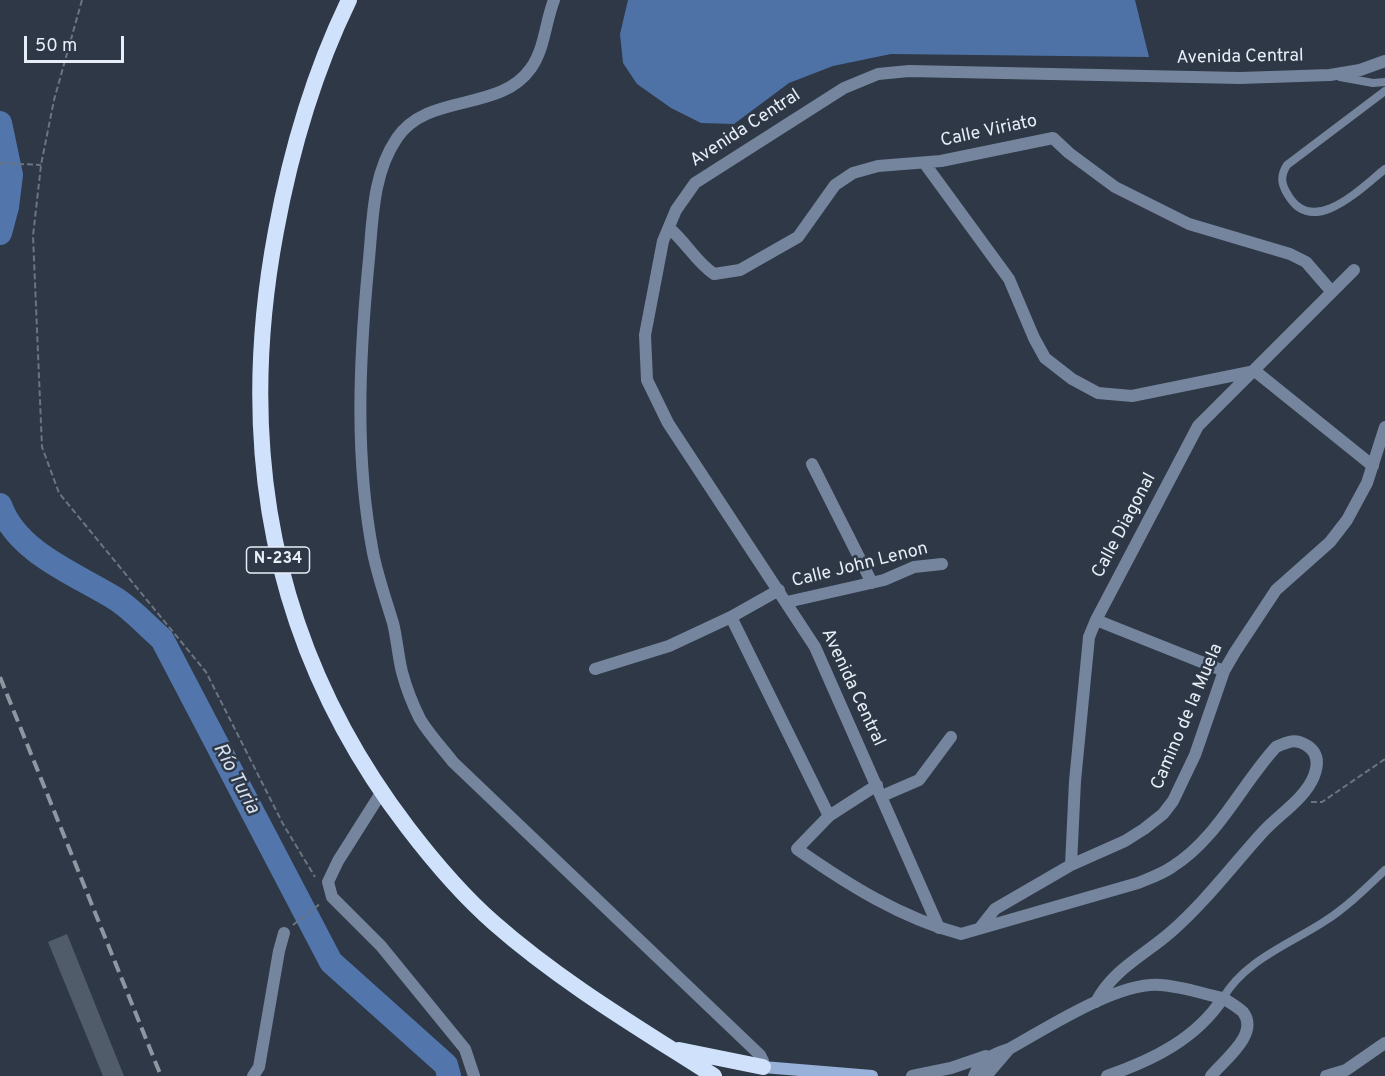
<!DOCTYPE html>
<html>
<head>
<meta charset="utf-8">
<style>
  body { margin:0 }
  #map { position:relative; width:1385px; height:1076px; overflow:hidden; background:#2e3846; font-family:Overpass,sans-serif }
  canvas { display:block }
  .scale { position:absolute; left:24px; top:36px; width:100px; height:27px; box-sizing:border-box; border:3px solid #e7eef7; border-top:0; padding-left:8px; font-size:18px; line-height:21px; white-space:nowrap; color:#e7eef7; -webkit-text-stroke:4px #2e3846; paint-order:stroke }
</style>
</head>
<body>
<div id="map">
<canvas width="1385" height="1076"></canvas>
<div class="scale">50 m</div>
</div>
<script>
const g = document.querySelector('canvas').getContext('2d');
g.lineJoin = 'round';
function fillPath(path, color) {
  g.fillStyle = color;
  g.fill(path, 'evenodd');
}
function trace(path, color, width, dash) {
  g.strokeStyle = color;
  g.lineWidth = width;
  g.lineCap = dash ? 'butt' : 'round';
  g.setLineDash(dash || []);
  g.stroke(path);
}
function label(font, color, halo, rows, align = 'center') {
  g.font = font + ' Overpass,sans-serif';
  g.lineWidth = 5;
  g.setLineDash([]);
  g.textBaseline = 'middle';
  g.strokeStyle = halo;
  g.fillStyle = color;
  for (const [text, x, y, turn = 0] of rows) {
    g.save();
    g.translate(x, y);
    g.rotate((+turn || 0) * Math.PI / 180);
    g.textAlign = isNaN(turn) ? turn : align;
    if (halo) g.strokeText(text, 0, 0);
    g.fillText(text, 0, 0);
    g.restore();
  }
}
fillPath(new Path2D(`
  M628 0H1135L1149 57 891 54 833 66 789 83 734 124 701 123 671 108 637 84 623 63 620 34Z`), '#4e71a6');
trace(new Path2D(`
  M0 123 11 175 7 207 0 233
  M0 505C17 553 76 574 116 599 133 610 147 626 162 639L331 962 446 1065 449 1076`), '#5276ab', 24);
fillPath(new Path2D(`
  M67 934 124 1076H103L48 942Z`), '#515c6b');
trace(new Path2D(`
  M82 0 54 100 41 165 33 236 42 447 59 493 206 672 283 824 315 877
  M0 163 41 165
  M1311 802H1322L1385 759
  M293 925 321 903`), '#6b7481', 2, [6, 3]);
trace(new Path2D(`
  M1340 77 1373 83 1385 82
  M1385 91 1287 165C1280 176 1281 184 1288 195 1313 238 1361 188 1385 169
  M1223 998C1245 960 1290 944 1325 921 1347 907 1366 888 1385 870`), '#75859d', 8);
trace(new Path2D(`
  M554 0C545 23 545 48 531 68 500 113 428 92 397 138 371 176 373 224 368 269 359 365 355 458 373 553 378 577 386 600 393 623 397 639 398 656 402 672 406 687 413 705 420 719 429 734 442 748 453 762L760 1055 763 1061V1067
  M925 164 1009 279 1034 338 1045 358 1072 379 1098 393 1132 396 1255 371 1373 466
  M669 228C686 242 696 262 714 274L740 270 798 237 835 185 853 173 878 166 941 161 1053 138 1069 153 1115 187 1189 224 1290 254 1306 262 1332 292
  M812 464 872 583
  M787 602 884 580 914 567 942 564
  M731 617 829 816
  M1096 620 1224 671
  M595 669 669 646 731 617 779 590
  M877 785 829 816 797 849C847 884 901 918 961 934L1138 883C1150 878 1162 874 1172 867 1218 838 1241 785 1276 747 1287 742 1295 738 1306 745 1318 752 1319 763 1314 776 1305 799 1278 815 1262 833 1232 866 1205 902 1172 931 1145 955 1113 969 1096 1002
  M381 793 338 861 328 882 332 897 381 946 465 1049 474 1076
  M882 796 919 780 951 737
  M1071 865 1075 781 1089 637 1096 620 1198 426 1354 270
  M939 928 815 647 668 423 647 380 645 335 663 241 676 210 695 183 844 88 878 74 909 71 1240 78 1330 75 1360 70 1385 61
  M980 928 995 909 1071 865 1125 841 1144 829 1163 814 1173 801 1195 755 1224 671 1235 652 1276 590 1330 542 1347 520 1367 483 1385 427
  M253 1076 259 1067 279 951 284 933
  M912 1076 951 1068 986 1056
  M974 1076C980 1060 993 1054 1009 1049 1047 1028 1117 982 1160 985 1181 986 1203 994 1223 998 1196 1039 1153 1060 1107 1076
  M986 1076 1009 1049
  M1211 1076C1224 1060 1260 1034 1243 1012 1238 1007 1229 1002 1223 998
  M1326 1076 1346 1070 1385 1043`), '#75859d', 12);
trace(new Path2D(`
  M763 1067 872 1076`), '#97b1d8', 12);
trace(new Path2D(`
  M349 0C313 74 291 150 276 231 235 449 272 650 408 828 434 862 462 895 494 923 561 982 639 1028 714 1076
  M679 1050 763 1067`), '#d0e2fb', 16);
trace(new Path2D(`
  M0 677 161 1076`), '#8e96a2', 4, [12, 6]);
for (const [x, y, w] of [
  [278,560,63]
]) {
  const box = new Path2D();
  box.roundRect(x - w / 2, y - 13, w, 26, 4.5);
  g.fillStyle = '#2e3846';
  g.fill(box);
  trace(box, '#e7eef7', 1.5);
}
label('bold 16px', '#e7eef7', null, [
  ["N-234",278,560]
]);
label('18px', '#e7eef7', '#2e3846', [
  ["Avenida Central",1240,58,-1],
  ["Avenida Central",746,129,-33],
  ["Calle Viriato",989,132,-12],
  ["Calle Diagonal",1125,526,-62],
  ["Calle John Lenon",860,566,-14],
  ["Avenida Central",852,688,65],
  ["Camino de la Muela",1188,717,-67]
]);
label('italic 20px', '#d7e1f1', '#2e3846', [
  ["Río Turia",235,779,62]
]);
</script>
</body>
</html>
